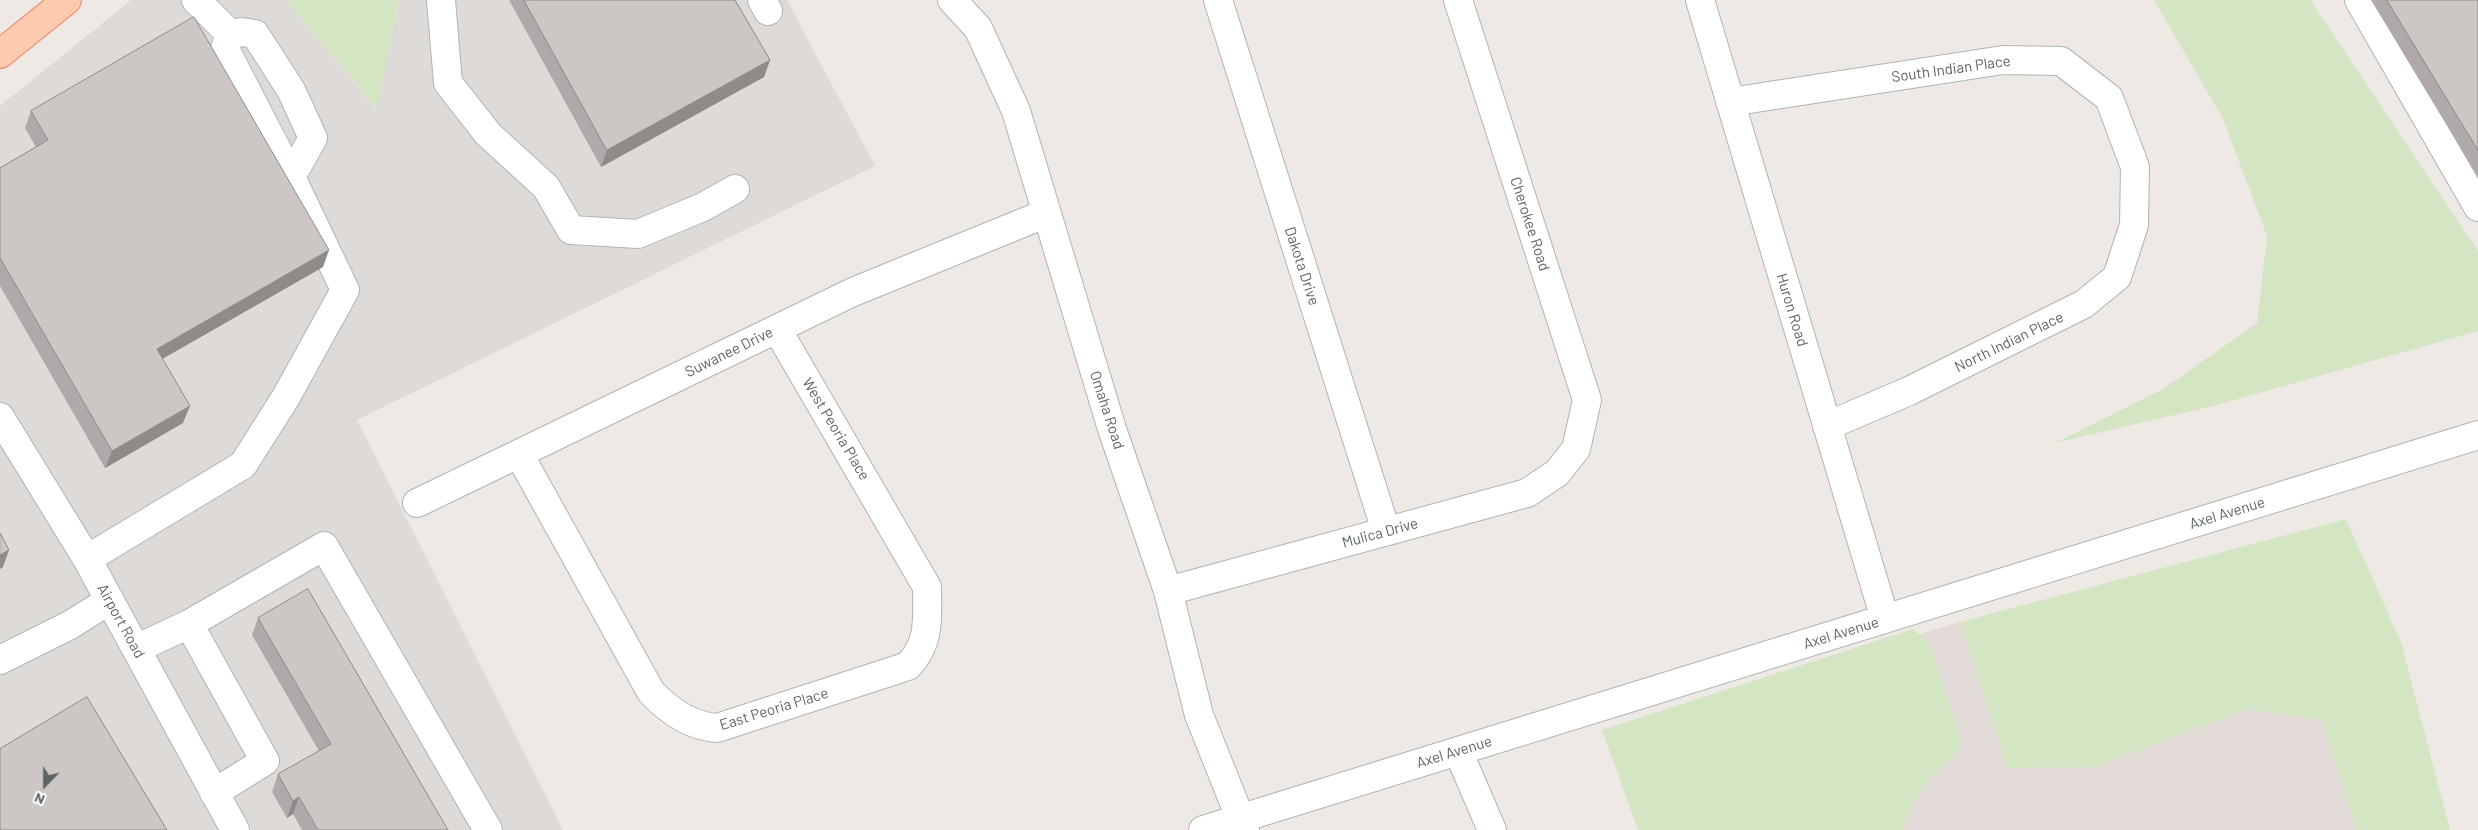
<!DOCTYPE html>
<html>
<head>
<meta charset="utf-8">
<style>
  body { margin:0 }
  #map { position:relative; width:2478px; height:830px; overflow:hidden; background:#efe9e6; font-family:Barlow,sans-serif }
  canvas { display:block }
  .north { position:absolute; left:20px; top:760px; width:50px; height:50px; -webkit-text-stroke:4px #fff; paint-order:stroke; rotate:202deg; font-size:14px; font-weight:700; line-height:20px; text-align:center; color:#5d6565 }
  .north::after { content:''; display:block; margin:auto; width:18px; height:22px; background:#5d6565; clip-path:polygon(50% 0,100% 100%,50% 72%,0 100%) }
</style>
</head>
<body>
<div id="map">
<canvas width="2478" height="830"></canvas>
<div class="north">N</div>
</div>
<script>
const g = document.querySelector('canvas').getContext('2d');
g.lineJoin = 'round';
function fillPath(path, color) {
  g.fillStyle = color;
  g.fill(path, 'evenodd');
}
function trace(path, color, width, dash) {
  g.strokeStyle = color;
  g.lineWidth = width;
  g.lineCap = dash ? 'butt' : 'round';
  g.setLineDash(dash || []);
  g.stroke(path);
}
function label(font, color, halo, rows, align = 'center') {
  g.font = font + ' Barlow,sans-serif';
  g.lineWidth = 5;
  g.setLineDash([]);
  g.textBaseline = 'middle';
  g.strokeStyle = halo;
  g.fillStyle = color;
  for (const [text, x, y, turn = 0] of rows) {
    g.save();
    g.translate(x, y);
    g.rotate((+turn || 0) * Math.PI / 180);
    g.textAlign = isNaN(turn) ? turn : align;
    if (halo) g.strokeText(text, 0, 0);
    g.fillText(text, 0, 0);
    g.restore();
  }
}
fillPath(new Path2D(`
  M131 0H286L376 109 399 0H787L875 166 357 420 563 830H0V106Z`), '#dedad8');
fillPath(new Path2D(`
  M1960 622 2008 768 2096 767 2247 709 2322 720 2356 830H1638L1602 730Z`), '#e2dad7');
fillPath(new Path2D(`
  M286 0H399L377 109Z
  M2154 0H2310L2478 251V331L2217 405 2055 443 2163 389 2257 323 2267 236 2223 119Z
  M2346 519 2401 642 2450 830H2356L2322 720 2247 709 2096 767 2007 768 1960 622Z
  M1913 629 1930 644 1962 744 1950 760 1932 775 1906 816 1904 830H1638L1602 730Z`), '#d4e5c4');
const minor = new Path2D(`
  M196 0 230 34
  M441 0 448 83 488 134 546 187 571 230 638 234 703 207 735 189
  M762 0 768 11
  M952 0 978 28 1016 111 1112 429 1168 591 1199 715 1245 830
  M1218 0 1386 531
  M1700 0 1885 619
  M2359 0 2478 207
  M1730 102 2003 60 2061 61 2109 98 2135 167 2134 225 2117 277 2084 304 1909 391 1827 426
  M0 417 87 559 235 830
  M519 454 651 692C669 711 690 726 717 728L908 666C931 641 927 619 927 587L777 329
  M417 503 853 292 1047 213
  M87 559 243 465 286 397 345 290 291 177 225 49 230 34 242 32 255 34 291 90 313 138 291 177
  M1168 591 1527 493 1557 473 1576 449 1587 400 1458 0
  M189 624 265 761 214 793
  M136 649 189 624 324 546 488 830
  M0 660 70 625 110 600
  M1458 751 1492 830
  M1203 830 2478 435`);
const major = new Path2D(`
  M0 54 67 0`);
trace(minor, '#aeb4b5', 30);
trace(major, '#eb8463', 30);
trace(minor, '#fff', 28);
trace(major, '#fbcaaf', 28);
fillPath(new Path2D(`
  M509 0H735L770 60 764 77 601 167Z
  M2371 0H2478V177Z
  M31 111 323 267 162 359 183 423 105 468 0 286V168L36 147 25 128Z
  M258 618 448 830H302L293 814 287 818 272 792 278 774 319 751 252 635Z`), '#afaaa9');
fillPath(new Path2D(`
  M770 60 764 77 601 167 607 150Z
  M329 250 323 267 150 366 157 349Z
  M190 406 183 423 105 468 112 451Z
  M9 550 3 567 0 569V555Z
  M299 797 293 814 287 818 293 801Z`), '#8f8b89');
const building = new Path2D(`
  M524 0H735L770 60 607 150Z
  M2387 0H2478V150Z
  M194 17 329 250 157 349 190 406 112 451 0 258V168L48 140 31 111Z
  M0 533 9 550 0 555Z
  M308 589 448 830H318L299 797 293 801 278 774 331 744 258 618Z
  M87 697 167 830H0V749Z`);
fillPath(building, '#ccc6c4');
trace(building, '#8f8b89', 1);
label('15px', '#5d6565', '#fff', [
  ["South Indian Place",1951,69,-8],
  ["Cherokee Road",1530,224,72],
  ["Dakota Drive",1302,266,72],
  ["Huron Road",1792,310,73],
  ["North Indian Place",2009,342,-26],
  ["Suwanee Drive",729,352,-26],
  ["Omaha Road",1107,410,72],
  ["West Peoria Place",836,429,59],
  ["Axel Avenue",2227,513,-17],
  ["Mulica Drive",1380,533,-15],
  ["Airport Road",121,621,61],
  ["Axel Avenue",1841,633,-17],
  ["East Peoria Place",774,709,-17],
  ["Axel Avenue",1454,752,-17]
]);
</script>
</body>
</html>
